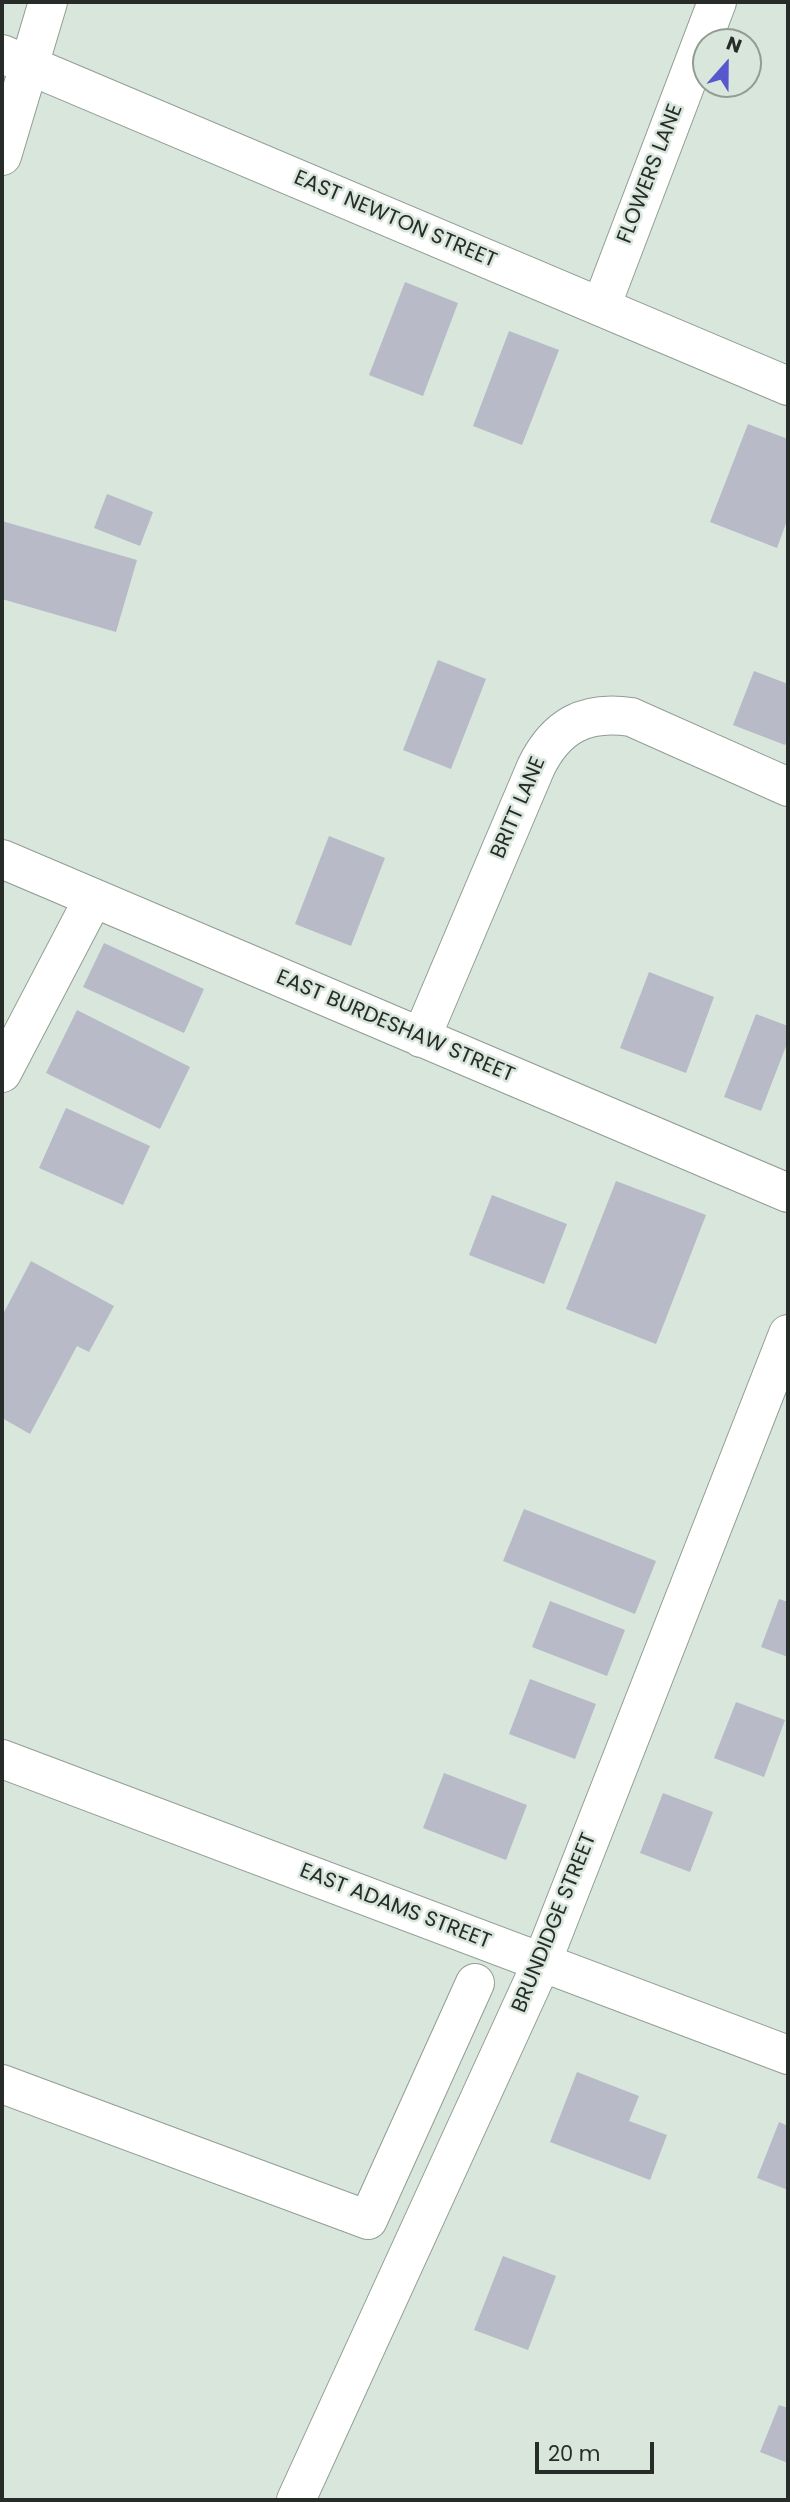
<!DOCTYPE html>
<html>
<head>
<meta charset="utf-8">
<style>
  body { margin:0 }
  #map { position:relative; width:790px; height:2502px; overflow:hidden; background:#d8e6dc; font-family:Poppins,sans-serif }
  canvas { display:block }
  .frame { position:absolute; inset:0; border:4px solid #272c29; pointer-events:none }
  .north { position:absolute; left:692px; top:28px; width:70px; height:70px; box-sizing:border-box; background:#d8e6dc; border:2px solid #919c94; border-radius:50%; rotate:21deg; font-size:19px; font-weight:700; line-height:28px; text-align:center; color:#272c29 }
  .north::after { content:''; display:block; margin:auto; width:24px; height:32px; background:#5757ce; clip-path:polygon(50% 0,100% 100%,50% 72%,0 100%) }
  .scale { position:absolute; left:535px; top:2442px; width:119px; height:32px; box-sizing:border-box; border:4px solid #272c29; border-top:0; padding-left:9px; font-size:21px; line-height:24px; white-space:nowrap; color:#272c29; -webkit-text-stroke:5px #d8e6dc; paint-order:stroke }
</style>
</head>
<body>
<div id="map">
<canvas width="790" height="2502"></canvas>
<div class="frame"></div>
<div class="north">N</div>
<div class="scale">20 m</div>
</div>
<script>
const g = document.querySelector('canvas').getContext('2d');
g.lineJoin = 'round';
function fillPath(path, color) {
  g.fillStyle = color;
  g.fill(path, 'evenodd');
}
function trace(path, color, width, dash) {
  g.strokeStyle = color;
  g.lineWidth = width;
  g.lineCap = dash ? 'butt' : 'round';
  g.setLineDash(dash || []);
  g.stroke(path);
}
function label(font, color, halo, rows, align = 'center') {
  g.font = font + ' Poppins,sans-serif';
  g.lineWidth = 5;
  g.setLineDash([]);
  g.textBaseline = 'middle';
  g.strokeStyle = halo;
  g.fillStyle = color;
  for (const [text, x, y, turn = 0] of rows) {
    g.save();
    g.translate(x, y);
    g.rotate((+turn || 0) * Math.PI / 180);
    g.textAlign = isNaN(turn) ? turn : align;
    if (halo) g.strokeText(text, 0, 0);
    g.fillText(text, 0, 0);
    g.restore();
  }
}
fillPath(new Path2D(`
  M405 282 458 303 423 396 369 375Z
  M509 331 559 350 522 445 473 426Z
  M748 424 788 439V518L777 548 710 522Z
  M107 494 153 512 140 546 94 528Z
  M2 521 137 560 116 632 2 599Z
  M438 660 486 679 451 769 403 750Z
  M754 671 788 684V738L785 745 733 725Z
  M329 836 385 858 351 946 295 924Z
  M104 943 204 989 184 1033 83 987Z
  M649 972 714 997 686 1073 620 1048Z
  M77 1010 190 1067 160 1129 46 1073Z
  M756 1014 788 1026V1041L761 1111 724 1097Z
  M66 1108 150 1146 123 1205 39 1168Z
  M616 1181 706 1215 656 1344 566 1309Z
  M492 1195 567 1224 544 1284 469 1255Z
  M31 1261 114 1306 89 1352 77 1346 30 1434 2 1418V1316Z
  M524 1509 656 1561 635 1614 503 1561Z
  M779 1599 788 1602V1657L761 1647Z
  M550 1601 625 1630 607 1676 532 1647Z
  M530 1679 596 1704 575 1759 509 1734Z
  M736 1702 785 1720 764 1777 714 1758Z
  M444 1773 527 1805 506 1860 423 1828Z
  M663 1793 713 1812 690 1872 640 1853Z
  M577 2072 639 2096 629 2121 667 2135 650 2180 550 2142Z
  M779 2122 788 2126V2190L757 2178Z
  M503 2256 556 2276 528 2350 474 2330Z
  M779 2405 788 2408V2463L760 2452Z`), '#b8bac8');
const minor = new Path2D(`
  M2 54 788 386
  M2 156 48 2
  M601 307 717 2
  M2 859 788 1193
  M421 1038 536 767C556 726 585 710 631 717L788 787
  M2 1073 93 899
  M2 1759 788 2055
  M2 2084 368 2220 475 1983
  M296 2500 542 1962 788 1334`);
trace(minor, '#919d95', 40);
trace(minor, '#fff', 38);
label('21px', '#272c29', '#d8e6dc', [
  ["FLOWERS LANE",651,174,-69],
  ["EAST NEWTON STREET",395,220,23],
  ["BRITT LANE",519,808,-67],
  ["EAST BURDESHAW STREET",395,1027,23],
  ["EAST ADAMS STREET",395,1907,21],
  ["BRUNDIDGE STREET",555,1923,-68]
]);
</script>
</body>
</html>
